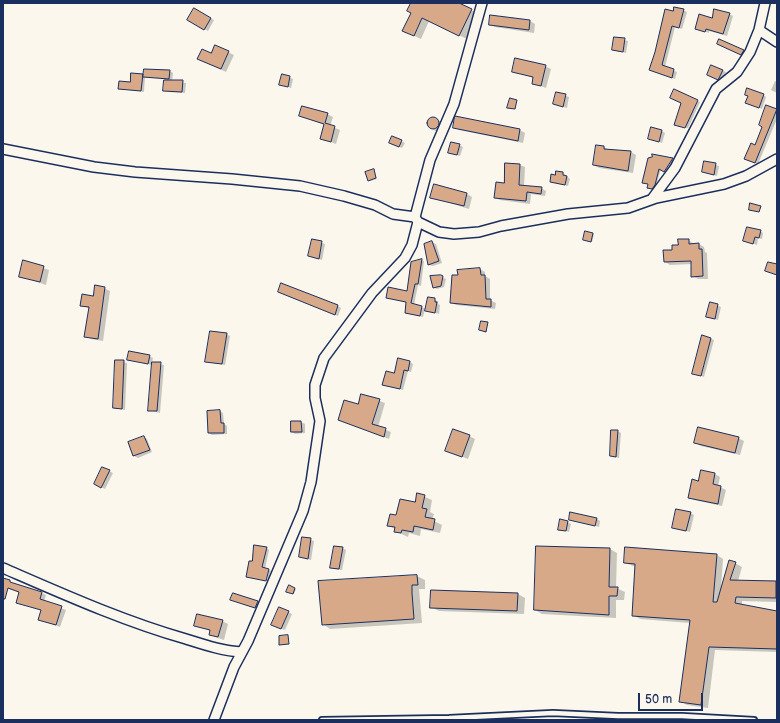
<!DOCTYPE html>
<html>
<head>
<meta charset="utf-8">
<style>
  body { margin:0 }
  #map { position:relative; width:780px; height:723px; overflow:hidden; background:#fbf7ec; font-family:"Balsamiq Sans",sans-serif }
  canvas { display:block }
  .frame { position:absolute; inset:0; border:4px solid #1b2f5e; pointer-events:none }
  .scale { position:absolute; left:638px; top:693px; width:65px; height:18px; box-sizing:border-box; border:2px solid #1b2f5e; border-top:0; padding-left:5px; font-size:12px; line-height:14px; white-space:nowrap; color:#1b2f5e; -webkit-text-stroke:3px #fbf7ec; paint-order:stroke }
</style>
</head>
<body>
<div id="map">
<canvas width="780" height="723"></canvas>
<div class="frame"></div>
<div class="scale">50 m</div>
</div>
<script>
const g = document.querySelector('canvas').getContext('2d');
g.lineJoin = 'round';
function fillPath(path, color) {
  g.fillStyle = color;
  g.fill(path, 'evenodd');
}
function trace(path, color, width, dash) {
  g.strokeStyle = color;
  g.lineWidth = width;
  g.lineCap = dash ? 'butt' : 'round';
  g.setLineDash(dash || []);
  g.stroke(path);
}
fillPath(new Path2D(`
  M412 3H457L479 14 467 39 429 21 421 39 410 34Z
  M194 10 214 20 208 31 188 20Z
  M683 10 687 12 682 29 675 27 665 67 677 72 675 79 650 70 674 12Z
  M729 14 733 16 727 36 709 31V33L696 28 712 19Z
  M530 21 535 24 534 33 495 27 490 24Z
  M615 38 628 41 626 53 613 50Z
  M228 52 234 55 226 72 204 62 212 54Z
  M545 66 551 69 546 88 533 83 534 78 513 71Z
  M170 71 173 73 172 81 186 83 185 93 168 92 164 90 165 79 145 77 144 92 119 88 131 84 143 75Z
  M723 71 726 72 722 81 712 77Z
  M283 75 293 79 291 88 280 84Z
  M775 81 777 82V93L771 90Z
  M557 93 569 97 567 108 554 104Z
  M763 95 766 97 762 109 747 103 749 96Z
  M697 101 700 102 688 128 675 125Z
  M767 106 777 110V119L758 164 749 160 763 127Z
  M327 114 333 117 330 126 340 130 336 144 321 138 325 125 300 116Z
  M456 117 520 130 525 133 523 143 459 130 454 127Z
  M436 118 443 124 437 132 429 126 430 119Z
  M662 131 665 133 662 143 649 138Z
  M401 141 405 143 402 148 390 143Z
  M459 145 463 147 460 156 449 153Z
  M604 147 609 150 631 152 636 155 633 173 599 168 594 165Z
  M653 155 675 160 667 173 661 169 655 189 650 188 649 184Z
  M705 162 719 166 717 176 703 172Z
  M506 164 520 165 525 167 524 186 541 188 546 191 545 196 531 194 530 204 500 200 495 198 504 184Z
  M374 170 377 179 370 181 368 180Z
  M557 172 563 173 570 179 568 186 551 182Z
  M467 194 472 197 469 209 431 197Z
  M760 231 763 233 762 239 758 238 757 245 744 240Z
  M586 232 594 234 592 242 585 240Z
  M313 240 325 244 322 260 309 256Z
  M688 240 694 244H699L704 247 705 252 707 253 708 279H698L692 276V264L670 265 665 262 673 251Z
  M432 242 436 244 442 263 433 266 429 265 425 245Z
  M421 260 424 261 421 286 418 285 414 305 427 309 429 298 438 301V304L440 305 439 314 425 309 423 317 406 313 407 303 387 297 408 292Z
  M24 262 49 270 46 285 20 276Z
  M480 269 485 272V276L490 279V300L496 303 495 309 456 305 451 302 459 276 458 271Z
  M440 276 446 279 444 287 437 289 433 287Z
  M282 284 338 306 341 308 338 316 283 294Z
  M104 288 110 291 103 341 91 339 85 336 90 309 81 305Z
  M710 303 721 307 718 320 707 317Z
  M487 323V332L482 331Z
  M226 334 230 336 225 365 206 362Z
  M702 336 714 340 704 377 693 373Z
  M149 356 153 358 152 363 164 365 160 413 149 410 152 365 128 359Z
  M116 361 127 363 125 410 114 408Z
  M410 362 413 364 411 372 408 371 403 390 387 386 395 374Z
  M362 395 385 403 378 427 391 432 389 439 339 420 359 406Z
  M220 411 223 413 224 424 227 426V434L212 435 209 433Z
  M292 422H301L305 424V433L295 434 292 432Z
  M617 431 621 433 619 458 611 456Z
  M469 436 475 439 468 459 447 451Z
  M144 437 147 439 152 452 138 458 134 456 129 443Z
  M738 438 744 441 740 455 701 446 696 443Z
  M103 468 113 473 105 489 95 484Z
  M715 474 720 477 718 486 726 490 722 506 694 500 689 497 699 482Z
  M418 494 432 500 430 512 434 514 432 520 442 525 440 533 421 529 420 536 409 533 408 537 395 531V529L388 525 397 516 416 504Z
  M690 513 694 515 690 532 673 527Z
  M570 519H597L600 521 599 527Z
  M567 522 571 524 569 532 559 529Z
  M303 538 314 541 311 560 300 557Z
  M266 548 269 550 265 569H267L265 581 247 576 252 562Z
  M342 548 346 550 342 570 334 569 331 567Z
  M626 548 717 555 723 559 721 588 735 563 742 567 738 581 777 583V602L742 601V605L777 611V652L715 650 708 708 687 705 680 701 690 623 640 619 633 615 636 567 625 563Z
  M610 549 617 553 616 588 625 592 624 600H616V618L542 614 535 610Z
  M269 570 271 571 269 582 267 581Z
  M417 576 425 580V589H419L422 623 330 629 323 624 319 582Z
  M3 579 9 587 11 582 14 585 42 593 46 595 44 602 66 610 60 627 39 619 42 610 18 603 20 593 3 587Z
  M289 586 296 589 294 594 289 592Z
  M233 594 261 604 259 609 235 601Z
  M518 594 525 598 524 614 439 611 431 607Z
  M280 608 292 614 285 630 276 627Z
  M222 621 228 624 224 640 215 637 210 634 211 631 195 626Z`), '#0003');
const building = new Path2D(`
  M411 3H459L472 9 459 36 422 18 414 36 402 31 411 13 407 11Z
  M674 7 684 9 679 28 672 26 662 65 674 69 672 78 649 70 655 52 665 9 673 11Z
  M194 8 211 18 204 30 187 20Z
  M714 9 730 13 723 34 706 29 705 32 695 29 699 14 712 18Z
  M490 15 530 20 529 30 489 25Z
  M614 37 625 38 623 52 612 50Z
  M719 39 744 50 741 55 717 44Z
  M215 45 229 51 221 69 197 59 202 49 211 53Z
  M515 58 546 65 541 86 532 84 533 77 512 72Z
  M711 65 723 70 718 80 707 75Z
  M144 69 170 70 169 79 143 77Z
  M131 73 143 74 141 91 118 89 119 81 130 82Z
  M282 74 290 76 288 87 279 85Z
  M164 80H183L182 92 163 91Z
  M747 88 764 94 759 108 745 103 748 96 745 95Z
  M674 89 698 100 685 128 674 125 681 103 670 98Z
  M556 92 566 94 563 107 553 104Z
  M510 98 517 100 515 109 507 108Z
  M766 105 777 109 755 163 744 159 751 143 755 145 762 127 759 125Z
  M302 106 328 113 325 123 335 126 331 142 320 139 324 124 299 116Z
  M455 116 520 129 518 141 453 128Z
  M427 123a6 6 0 1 1 12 0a6 6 0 1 1-12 0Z
  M651 127 662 130 659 142 648 139Z
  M392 136 402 140 399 147 389 143Z
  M451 142 460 144 457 155 448 153Z
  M596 145 604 146V149L631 151 628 171 593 165Z
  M652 154 673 158 664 172 659 169 655 185 652 189 647 188 648 184 642 183 648 158 652 157Z
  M704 161 716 163 714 175 702 172Z
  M505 163 520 164 519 185 542 187 541 194 527 192 526 201 494 198 496 182 504 183Z
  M374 169 376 178 368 181 365 172Z
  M556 171 563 172V175L567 176 565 185 550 182 551 174 555 175Z
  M434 184 467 193 464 206 430 198Z
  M750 203 761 206 759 212 749 210Z
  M747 227 761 230 759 238 755 237 753 244 743 241Z
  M585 231 593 233 591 242 583 240Z
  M312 239 322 241 319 259 308 256Z
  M678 239H689V244L699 243V249H702L703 276 691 277V261L664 262 663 250H672V245H678Z
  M432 241 439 261 428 265 424 244Z
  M422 259 418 284H415L411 303 422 306 420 316 405 313 406 302 386 298 388 287 407 291 411 262Z
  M23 260 44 266 40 282 19 277Z
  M768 262 777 264V275L765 271Z
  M480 268 481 275H485L486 299H491V307L450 303 452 275H458L457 270Z
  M441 275 443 276 441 286 433 288 430 276Z
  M281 283 338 305 335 315 278 292Z
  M95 285 105 287 98 339 84 337 89 307 80 306 82 294 93 296Z
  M428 297 435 298V302H437L435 313 425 311Z
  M710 302 718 304 715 319 706 317Z
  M481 321 488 322 486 332 479 330Z
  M210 331 227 333 222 364 205 362Z
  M702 335 711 338 701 376 692 374Z
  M129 351 150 355 148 364 127 360Z
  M398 358 410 361 408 371 404 370 400 389 382 385 386 371 394 373Z
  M115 360H124L122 409 113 408Z
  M152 362H161L157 411H148Z
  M361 394 380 399 372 424 386 428 384 437 338 420 344 400 358 404Z
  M220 410 221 423H224V433H208L207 411Z
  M291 421H301L302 432H291Z
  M698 427 739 437 735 453 694 443Z
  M453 429 470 435 462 457 445 451Z
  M611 430H618L616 457 610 456Z
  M144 436 150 450 133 456 128 442Z
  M102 467 110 470 101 488 94 484Z
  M701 470 715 473 713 484 721 486 718 504 688 498 692 479 698 481Z
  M417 493 425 495 422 508 427 509 425 517 435 519 433 530 414 526 413 532 402 530 401 533 394 532 395 527 387 526 390 514 396 515 400 499 415 502Z
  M676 509 691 512 686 531 672 528Z
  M570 512 597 518 595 526 569 520Z
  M560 519 568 521 566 531 558 530Z
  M302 537 311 538 308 559 299 557Z
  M254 545 267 547 262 567 269 569 266 581 246 577 249 561H252Z
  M334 546 343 547 339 569 330 568Z
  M536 546 610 548 609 587H618L617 596H609V615L534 610Z
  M625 547 717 554 713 602H717L729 560 736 562 730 580 776 581V598L736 597 735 603 777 611V649L709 647 701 705 679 702 690 620 632 616 635 564 624 563Z
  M417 575 418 585H412V593L414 619 322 625 318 581Z
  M3 578 10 580V582L42 592 40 599 62 606 56 625 38 620 41 610 16 603 19 592 8 588 5 599H3Z
  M289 585 295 588 293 594 286 592Z
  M431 590 518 593 517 611 430 608Z
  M233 593 258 601 255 608 230 600Z
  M279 607 289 611 281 629 271 625Z
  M197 614 223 620 218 637 209 635 210 630 194 626Z
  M288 635 289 644 279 645V636Z`);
fillPath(building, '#d7a989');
trace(building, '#1b2f5e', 1);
const service = new Path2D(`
  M322 720 449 718 553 713 618 716H682L754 720`);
const minor = new Path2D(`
  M482 3 454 104 430 160 415 217 418 222 439 232 454 234 479 232 501 226 568 214 628 208 656 198 724 184 746 176 777 159
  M759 30 777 42
  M3 149 94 167 135 172 232 179 300 186 344 196 375 205 393 214 415 217
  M652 199 675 168 716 89 737 72 750 52 759 30 765 3
  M3 568C63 594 123 621 186 639 205 645 223 651 242 652
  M214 720 234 667 248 641 303 511 311 482 320 421 315 398V385L324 358 372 293 405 258 412 245 418 222`);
trace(service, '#1b2f5e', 8);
trace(minor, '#1b2f5e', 12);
trace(service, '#fbf7ec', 4.5);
trace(minor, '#fbf7ec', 9);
</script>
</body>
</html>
